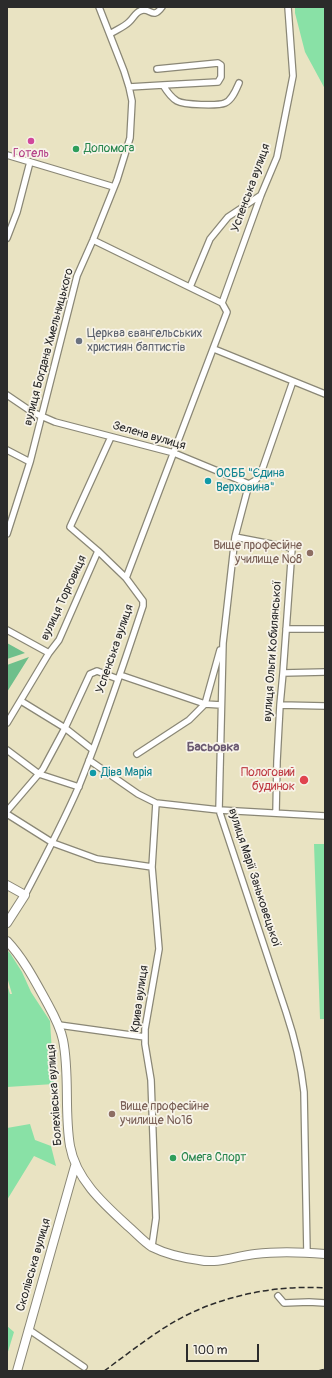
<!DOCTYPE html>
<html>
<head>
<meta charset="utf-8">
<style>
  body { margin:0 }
  #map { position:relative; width:332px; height:1378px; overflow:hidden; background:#e9e3c2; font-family:Pangolin,sans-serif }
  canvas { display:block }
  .frame { position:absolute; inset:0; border:8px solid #2b2b2b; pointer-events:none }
  .scale { position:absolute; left:186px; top:1344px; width:73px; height:18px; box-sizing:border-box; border:2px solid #2b2b2b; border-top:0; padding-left:5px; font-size:12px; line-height:14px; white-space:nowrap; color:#2b2b2b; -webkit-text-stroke:3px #f7f3e8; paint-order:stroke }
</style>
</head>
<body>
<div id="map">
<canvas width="332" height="1378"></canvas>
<div class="frame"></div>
<div class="scale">100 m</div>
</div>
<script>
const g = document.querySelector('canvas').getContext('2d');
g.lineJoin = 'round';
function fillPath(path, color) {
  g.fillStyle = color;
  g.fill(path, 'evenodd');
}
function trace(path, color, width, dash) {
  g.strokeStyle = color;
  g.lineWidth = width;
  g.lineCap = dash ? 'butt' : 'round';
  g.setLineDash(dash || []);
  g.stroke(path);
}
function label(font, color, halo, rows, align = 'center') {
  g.font = font + ' Pangolin,sans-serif';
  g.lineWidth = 3.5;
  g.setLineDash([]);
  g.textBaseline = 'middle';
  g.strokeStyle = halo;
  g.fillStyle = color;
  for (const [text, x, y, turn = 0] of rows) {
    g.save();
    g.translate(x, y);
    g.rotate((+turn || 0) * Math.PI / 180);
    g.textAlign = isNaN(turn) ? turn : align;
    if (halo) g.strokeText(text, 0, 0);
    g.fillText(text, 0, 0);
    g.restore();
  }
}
fillPath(new Path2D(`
  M295 7H325V89L305 52 295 13Z
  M314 844H325V1019H320Z
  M7 950 10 953 22 972 31 992 50 1021 54 1084 7 1087V984L10 994H12L7 977Z
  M30 1124 35 1140 51 1146 56 1166 34 1156 7 1200V1128Z
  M7 1326 14 1332 7 1355Z`), '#89e1a6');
fillPath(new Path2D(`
  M7 643 25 653 7 659Z
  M29 657 7 692V665Z`), '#6ebf8b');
const street = new Path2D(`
  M110 34C116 30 124 27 129 22 133 19 135 13 140 11 150 6 152 21 162 7
  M157 69 218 63 221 65V77L218 82 163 85
  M129 87 163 85C166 90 172 98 177 101 184 105 218 106 225 103 232 100 236 90 239 83
  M7 155 114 187
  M7 238 17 212 30 162
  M190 287 210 239 228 217 261 195
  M222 303 261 195 277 157 293 76 288 7
  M214 349 325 394
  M7 395 32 412 55 422 174 453 249 484
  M111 437 70 527 98 551 126 578
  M7 450 30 462
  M249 484 235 537 223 643 219 810 286 1012C295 1039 301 1064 304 1092L307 1253
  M249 484 256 480 261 473 293 381
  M7 534 30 462 77 276 93 240 117 180 130 138 132 101 129 87 124 71 99 7
  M235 537 292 548 283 673 280 705 277 761 276 813
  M286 629H325
  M7 630 49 653
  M283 673 325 672
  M120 675 205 704 221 705
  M21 701 65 728 93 750
  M280 705 325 706
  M7 723 49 653 59 640 98 551
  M7 750 39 774 79 787
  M137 754 189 720 205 704 220 650
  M89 760 138 794 156 803 219 810 325 816
  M7 811 43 769 65 728 90 674 97 671 118 679
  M7 814 53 843 97 859 152 867
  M25 895C44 859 63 823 79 786 103 727 123 666 143 606V601L126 578 227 312 222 303 93 240
  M59 1025 145 1037
  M152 1246 156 1218 151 1080 145 1044V1029L159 949 152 867 156 803
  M278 1296 284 1303 309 1302 325 1303
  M28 1329 84 1367`);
const secondary = new Path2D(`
  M7 885 25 895 7 923
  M7 941C23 958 34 979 45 999 52 1012 60 1025 63 1040 70 1075 64 1111 70 1146 76 1180 105 1205 129 1227 137 1234 144 1242 152 1247 166 1254 183 1258 199 1260 218 1264 236 1256 255 1254 279 1251 302 1252 325 1254
  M17 1371 75 1166`);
trace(street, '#8a8776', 8);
trace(secondary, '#8a8776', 10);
trace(street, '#fff', 5.5);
trace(secondary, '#fff', 8);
trace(new Path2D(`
  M104 1371C132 1351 159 1328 191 1313 231 1294 280 1285 325 1288
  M318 1371 325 1369`), '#2b2b2b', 1.5, [6, 3]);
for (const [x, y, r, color] of [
  [31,141,4,"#d1479c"],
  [76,149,4,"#2e9e5b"],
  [79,341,4,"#6b7280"],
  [208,481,4,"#0f9aa8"],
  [310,553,4,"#8d6e63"],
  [93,773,4,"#0f9aa8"],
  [304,780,5,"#e0444e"],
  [112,1114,4,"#8d6e63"],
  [173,1158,4,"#2e9e5b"]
]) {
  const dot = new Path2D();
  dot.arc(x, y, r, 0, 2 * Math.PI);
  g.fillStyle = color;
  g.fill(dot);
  trace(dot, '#f7f3e8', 1.5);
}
label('12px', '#27864d', '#f7f3e8', [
  ["Допомога",84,149],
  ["Омега Спорт",181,1158]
], 'left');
label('12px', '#b23c85', '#f7f3e8', [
  ["Готель",31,154]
]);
label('12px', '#2b2b2b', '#f7f3e8', [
  ["Успенська вулиця",251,188,-70],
  ["вулиця Богдана Хмельницького",49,347,-75],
  ["Зелена вулиця",149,436,16],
  ["вулиця Торговиця",64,598,-65],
  ["Успенська вулиця",115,649,-71],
  ["вулиця Ольги Кобилянської",273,651,-86],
  ["вулиця Марії Заньковецької",254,878,72],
  ["Крива вулиця",140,999,-82],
  ["Болехівська вулиця",55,1095,-94],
  ["Сколівська вулиця",34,1265,-74]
]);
label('12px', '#5b616d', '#f7f3e8', [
  ["Церква євангельських",87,334],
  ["християн баптистів",87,348]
], 'left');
label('12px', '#0d838f', '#f7f3e8', [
  ["ОСББ \"Єдина",216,474],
  ["Верховина\"",216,488],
  ["Діва Марія",101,773]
], 'left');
label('12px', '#785e54', '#f7f3e8', [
  ["Вище професійне",302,546],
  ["училище №8",302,560],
  ["Вище професійне",120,1107,"left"],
  ["училище №16",120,1121,"left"]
], 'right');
label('12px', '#be3a42', '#f7f3e8', [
  ["Пологовий",295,773],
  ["будинок",295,787]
], 'right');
label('bold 13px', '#6a5971', '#f7f3e8', [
  ["Басьовка",213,748]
]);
</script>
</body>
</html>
